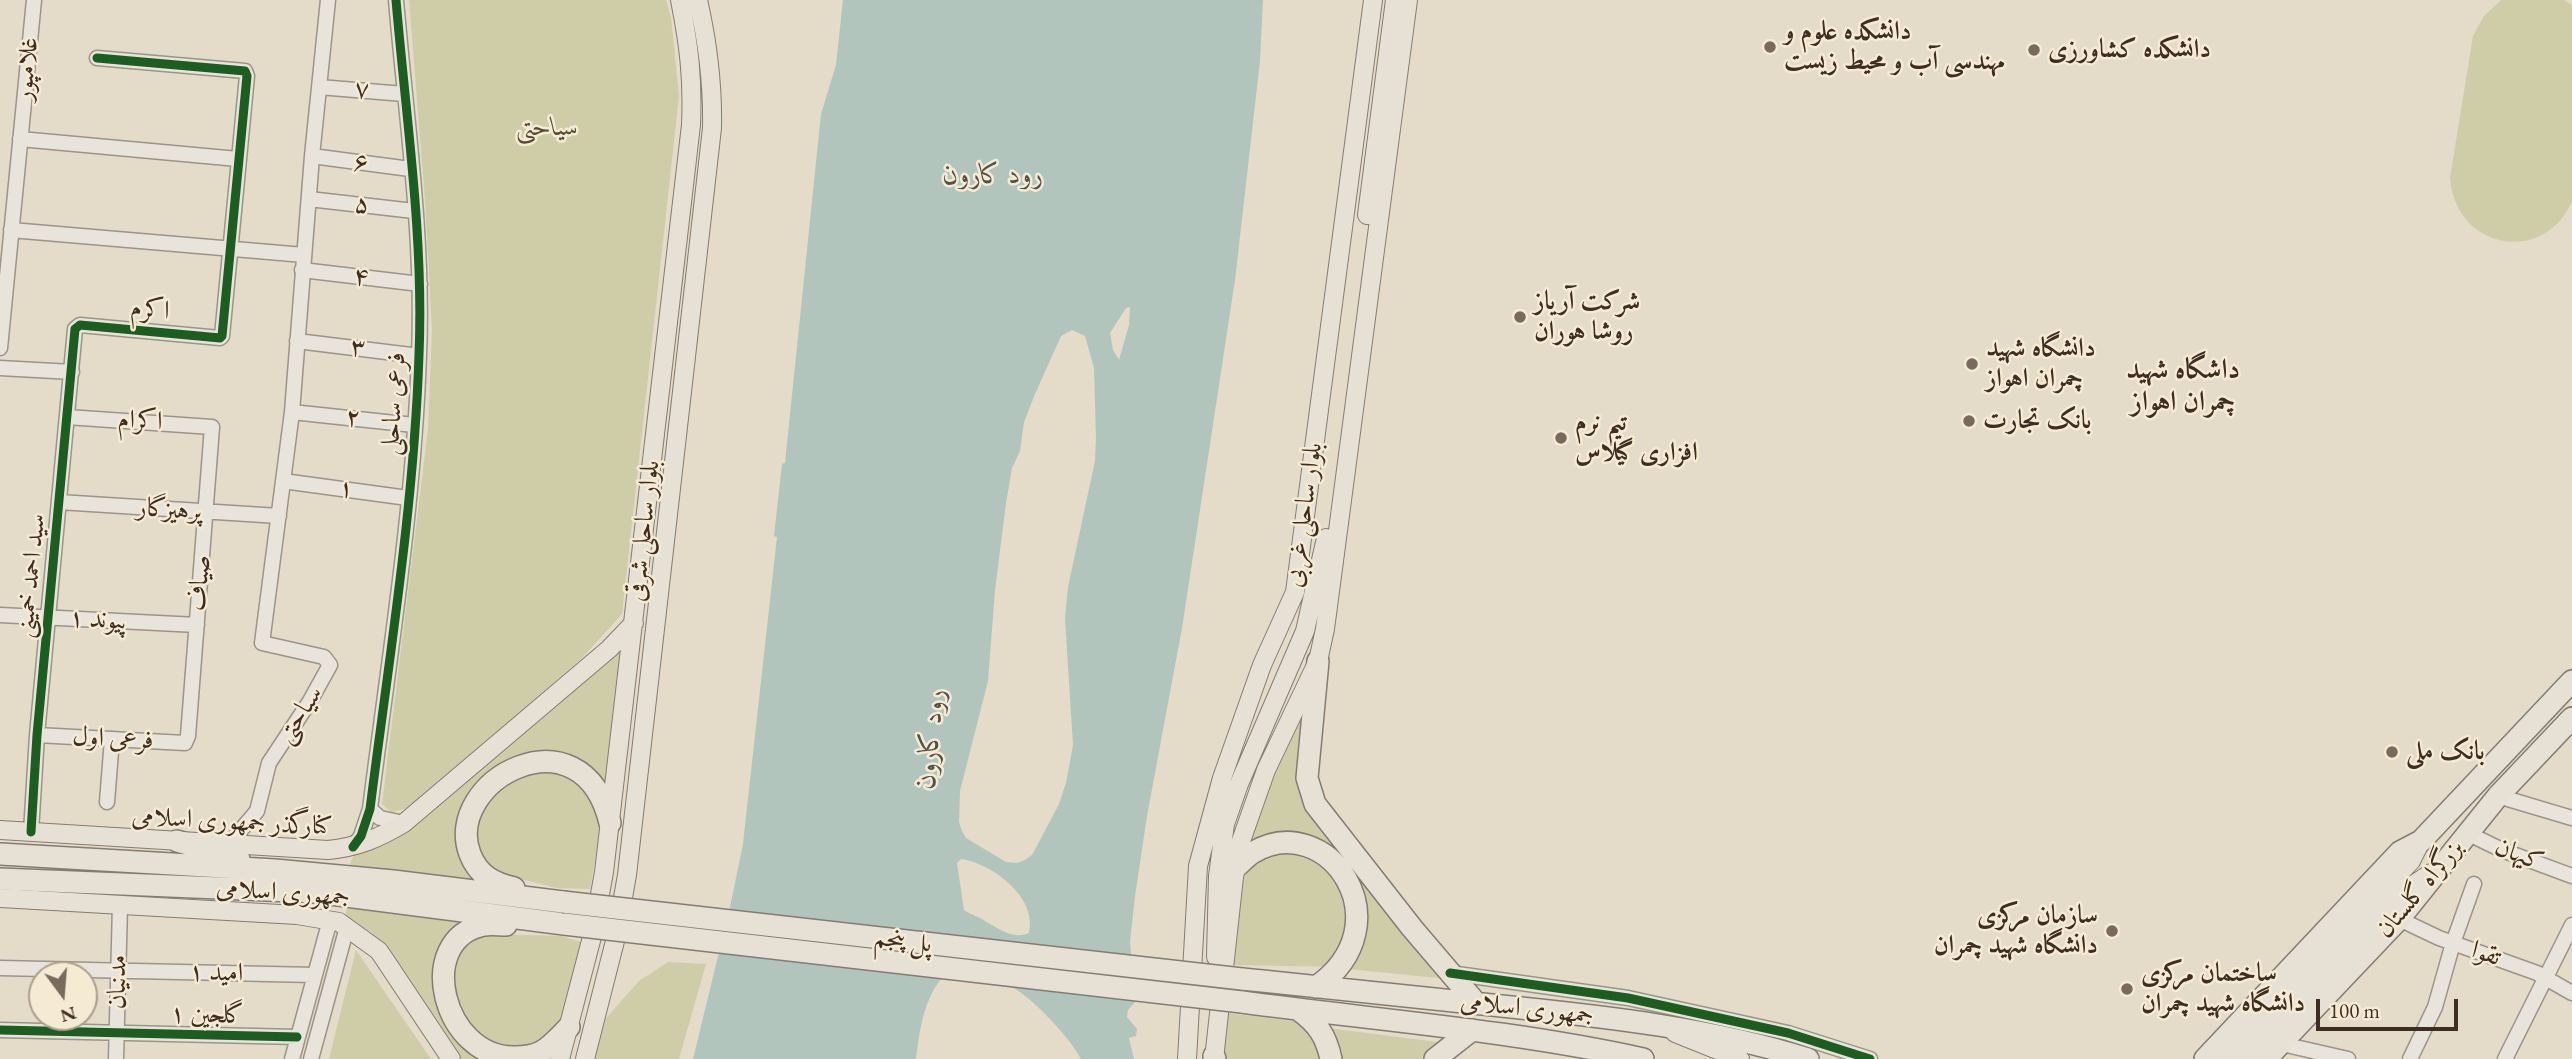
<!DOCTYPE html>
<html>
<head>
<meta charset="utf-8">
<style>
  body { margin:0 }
  #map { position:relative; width:2572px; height:1059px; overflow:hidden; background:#e4dbc8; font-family:"EB Garamond",serif }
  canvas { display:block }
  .north { position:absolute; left:28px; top:961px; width:70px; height:70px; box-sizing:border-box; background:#f5ead3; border:2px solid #ac9e8c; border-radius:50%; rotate:164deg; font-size:19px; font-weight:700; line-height:28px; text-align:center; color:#3e2d22 }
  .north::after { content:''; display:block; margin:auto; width:24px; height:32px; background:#786a5c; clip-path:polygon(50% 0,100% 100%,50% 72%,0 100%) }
  .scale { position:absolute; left:2316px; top:999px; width:142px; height:32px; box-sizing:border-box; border:4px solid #3e2d22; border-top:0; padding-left:9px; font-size:21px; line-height:24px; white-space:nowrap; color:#3e2d22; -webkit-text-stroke:5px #f5ead3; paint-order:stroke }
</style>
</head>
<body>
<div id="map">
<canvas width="2572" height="1059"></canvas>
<div class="north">N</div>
<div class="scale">100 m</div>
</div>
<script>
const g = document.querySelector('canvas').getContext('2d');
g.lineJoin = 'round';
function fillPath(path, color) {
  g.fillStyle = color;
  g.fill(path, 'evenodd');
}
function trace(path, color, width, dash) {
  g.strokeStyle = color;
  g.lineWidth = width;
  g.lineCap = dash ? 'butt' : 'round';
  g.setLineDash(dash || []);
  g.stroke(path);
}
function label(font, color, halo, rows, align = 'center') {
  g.font = font + ' "EB Garamond",Amiri,serif';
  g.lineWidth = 5;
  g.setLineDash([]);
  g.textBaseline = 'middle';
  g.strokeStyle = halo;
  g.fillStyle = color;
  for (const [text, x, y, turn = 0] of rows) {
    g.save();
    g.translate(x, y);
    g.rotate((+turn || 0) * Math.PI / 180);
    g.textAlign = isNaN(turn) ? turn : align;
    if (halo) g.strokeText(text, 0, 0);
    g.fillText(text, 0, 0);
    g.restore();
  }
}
fillPath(new Path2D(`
  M409 0H666L671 17 679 96 622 614 582 658 410 808 391 812 382 804 428 429 432 330 425 200Z
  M2501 0H2564L2572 5V201C2545 265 2456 251 2450 178L2473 36 2484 16Z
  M627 635 609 794C598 776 586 761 565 755 537 746 484 765 469 791 460 805 456 827 459 843 461 854 478 875 484 885L349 866 355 853 388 842 435 806Z
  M1311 694 1300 765 1448 979 1348 969 1357 947 1327 847C1295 823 1274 838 1243 853L1255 813Z
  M558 769 594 795 602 821 590 889 557 888 496 873 479 855 474 830 477 813 513 775Z
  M1280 848 1322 860C1352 907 1352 913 1335 967L1234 965C1236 938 1234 887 1251 866 1258 858 1271 853 1280 848Z
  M347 908 460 922C455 934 442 943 438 955 424 994 449 1040 483 1059H458L371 932 345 919Z
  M488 934 561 936 581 942 560 1025 539 1044 516 1049 487 1043 458 1009 453 972 459 952 474 936Z
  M356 950 431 1059H329Z
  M668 962 706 964 679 1059H585L593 1033 639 981Z
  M1227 1013 1309 1023 1317 1041 1320 1059H1222Z
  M1328 1028 1445 1043 1424 1059H1333Z`), '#cfcda8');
fillPath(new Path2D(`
  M843 0H1263L1260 61 1235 280 1182 628 1147 816 1135 896 1130 942 1135 1002 1128 1010 1127 1017 1137 1029 1136 1036 1129 1038 1134 1059H1081C1071 1039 1032 997 1013 988 994 979 963 976 942 978 924 998 919 1033 916 1059H693L730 907 743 844 777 537 774 536 782 464 785 463 821 114 836 65ZM1130 307 1129 325 1119 360 1113 350 1110 333 1126 308ZM1072 330 1085 336 1094 368 1096 438 1095 461 1068 587 1065 619 1073 745 1066 783 1059 804 1039 842 1032 855 1025 860 1017 863 1006 862 966 838 962 831 959 822 960 791 988 681 995 590 1006 503 1012 468 1020 451 1024 422 1035 394 1061 336ZM961 859C991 863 1038 897 1029 933 1013 940 999 929 985 921 978 916 971 915 964 910L957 863Z`), '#b1c5bc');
const minor = new Path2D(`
  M319 87 404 94
  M20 139 238 159
  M312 156 410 169
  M309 199 414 211
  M11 230 304 255
  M302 270 420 284
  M297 341 419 356
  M0 348 34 0
  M0 368 72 372
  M292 412 414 425
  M283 481 408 498
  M59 502 279 516
  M0 615 197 625
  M37 735 185 743 188 736 212 427 67 417
  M2498 796 2572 818
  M107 802 112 739
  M370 809 380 818 404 823
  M31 832 37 735 75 329 80 325 220 338 222 336 247 76 245 71 97 58
  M2467 833 2502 850 2572 876
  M229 844 257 811 269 763 310 701 330 665 324 657 262 643 292 412 312 156 328 0
  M353 847 361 836 370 809C389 658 414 507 419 355 424 237 406 118 396 0
  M2399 919 2439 938 2537 973 2572 993
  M0 968 314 975
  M1450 973 1628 998 1788 1033 1870 1059
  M0 1030 297 1037
  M2282 1044 2348 1059
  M116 1059 120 905
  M292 1059 330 920
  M311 1059 347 927
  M2410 1059 2435 1007 2453 943 2474 884
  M2505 1059 2572 925`);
const major = new Path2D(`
  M1367 215 1395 0
  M0 830 328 850C358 847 379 838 404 823L609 649 634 623
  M0 898 297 915 339 922 379 951 451 1059
  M1216 957 1218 876 1225 824 1239 784 1305 631 1326 538
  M1675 1033 1740 1059
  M560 1059 593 933 604 872 691 125C693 79 689 45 680 0
  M585 1059 616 937 627 875 712 128C713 82 708 44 698 0
  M1187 1059 1198 866 1222 778 1262 665 1295 592 1373 0
  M1214 1059 1234 877 1241 841 1266 770 1318 661 1325 629 1408 0
  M2227 1059 2255 1026 2411 861 2421 841
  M2244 1059 2404 891 2431 873`);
const highway = new Path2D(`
  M1318 661 1307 778 1315 804 1412 928 1476 1003
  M177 841 239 859
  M0 854 275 870 393 881 563 902
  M1236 867C1241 863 1246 857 1252 853 1327 807 1407 924 1316 987
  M0 879 315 892 564 924
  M514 888C493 883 478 875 470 854 442 781 582 705 610 823
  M506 925C499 925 491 924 484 925 413 939 443 1059 515 1057 523 1057 533 1056 541 1052 552 1046 561 1035 569 1027
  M1242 979C1332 988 1422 998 1511 1007 1609 1017 1714 1029 1808 1059
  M1242 1002C1376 1020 1511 1030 1643 1059
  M1299 1010C1318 1024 1326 1036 1331 1059
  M1214 1056 1215 1059
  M1435 1059 1472 1030
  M2205 1059 2400 852 2421 841 2572 681
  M2266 1059 2399 919 2498 796 2572 718`);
trace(minor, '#9b9488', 17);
trace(major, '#847c72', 20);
trace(highway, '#847c72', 24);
trace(minor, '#e9e4db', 14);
trace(major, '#e6e0d5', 18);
trace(highway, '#e6e0d5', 21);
const highwayBridge = new Path2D(`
  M563 902 1242 979
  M564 924 1242 1002`);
trace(highwayBridge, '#847c72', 24, []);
trace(highwayBridge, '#e6e0d5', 21);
trace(new Path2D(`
  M31 832 37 735 75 329 80 325 220 338 222 336 247 76 245 71 97 58
  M353 847 361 836 370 809C389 658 414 507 419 355 424 237 406 118 396 0
  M1450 973 1628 998 1788 1033 1870 1059
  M0 1030 297 1037`), '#1b5e20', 9);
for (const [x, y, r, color] of [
  [1770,47,7,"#786a5c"],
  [2034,50,7,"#786a5c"],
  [1520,317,7,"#786a5c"],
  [1972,364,7,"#786a5c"],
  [1969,421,7,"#786a5c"],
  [1561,438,7,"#786a5c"],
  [2392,752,7,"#786a5c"],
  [2112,931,7,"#786a5c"],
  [2127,989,7,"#786a5c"]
]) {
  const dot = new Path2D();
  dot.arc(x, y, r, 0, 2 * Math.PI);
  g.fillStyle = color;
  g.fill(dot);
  trace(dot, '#f5ead3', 2.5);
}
label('bold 26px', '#3e2d22', '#f5ead3', [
  ["دانشکده علوم و",1784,32],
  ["مهندسی آب و محیط زیست",1784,62],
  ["دانشکده کشاورزی",2048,50],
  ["شرکت آریاز",1534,302],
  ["روشا هوران",1534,332],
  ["دانشگاه شهید",1986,349],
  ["چمران اهواز",1986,379],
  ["بانک تجارت",1983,421],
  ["تیم نرم",1575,423],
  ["افزاری گیلاس",1575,453],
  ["بانک ملی",2406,752],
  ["سازمان مرکزی",2098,916,"right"],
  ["دانشگاه شهید چمران",2098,946,"right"],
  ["ساختمان مرکزی",2141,974],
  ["دانشگاه شهید چمران",2141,1004]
], 'left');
label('26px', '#3e2d22', '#f5ead3', [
  ["غلامپور",27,69,-84],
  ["۷",362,90,5],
  ["۶",361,163,7],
  ["۵",362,205,7],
  ["۴",361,277,7],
  ["اکرم",150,310,5],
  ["۳",358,348,7],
  ["فرعی ساحلی",394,404,-86],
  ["۲",353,418,6],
  ["اکرام",140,421,3],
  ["۱",346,489,8],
  ["پرهیزگار",169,510,4],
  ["بلوار ساحلی غربی",1304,515,-82],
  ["بلوار ساحلی شرقی",644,531,-84],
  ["سید احمد خمینی",31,576,-84],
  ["صیاف",200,583,-85],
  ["پیوند ۱",98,620,3],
  ["سیاحتی",300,715,-57],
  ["فرعی اول",113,739,3],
  ["کنارگذر جمهوری اسلامی",232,822,3],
  ["کیهان",2519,855,21],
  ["بزرگراه گلستان",2420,889,-50],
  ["جمهوری اسلامی",283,893,4],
  ["پل پنجم",903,941,7],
  ["تقوا",2486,954,19],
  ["امید ۱",216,973,1],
  ["مدنیان",118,982,-89],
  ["جمهوری اسلامی",1527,1009,6],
  ["گلجین ۱",207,1015,1]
]);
label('italic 26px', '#574b38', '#f5ead3', [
  ["سیاحتی",547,128]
]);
label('italic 28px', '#555047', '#f5ead3', [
  ["رود کارون",993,175],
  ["رود کارون",931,739,-84]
]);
label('bold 28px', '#3e2d22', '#f5ead3', [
  ["داشگاه شهید",2183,370],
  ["چمران اهواز",2183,402]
]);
</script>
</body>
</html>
